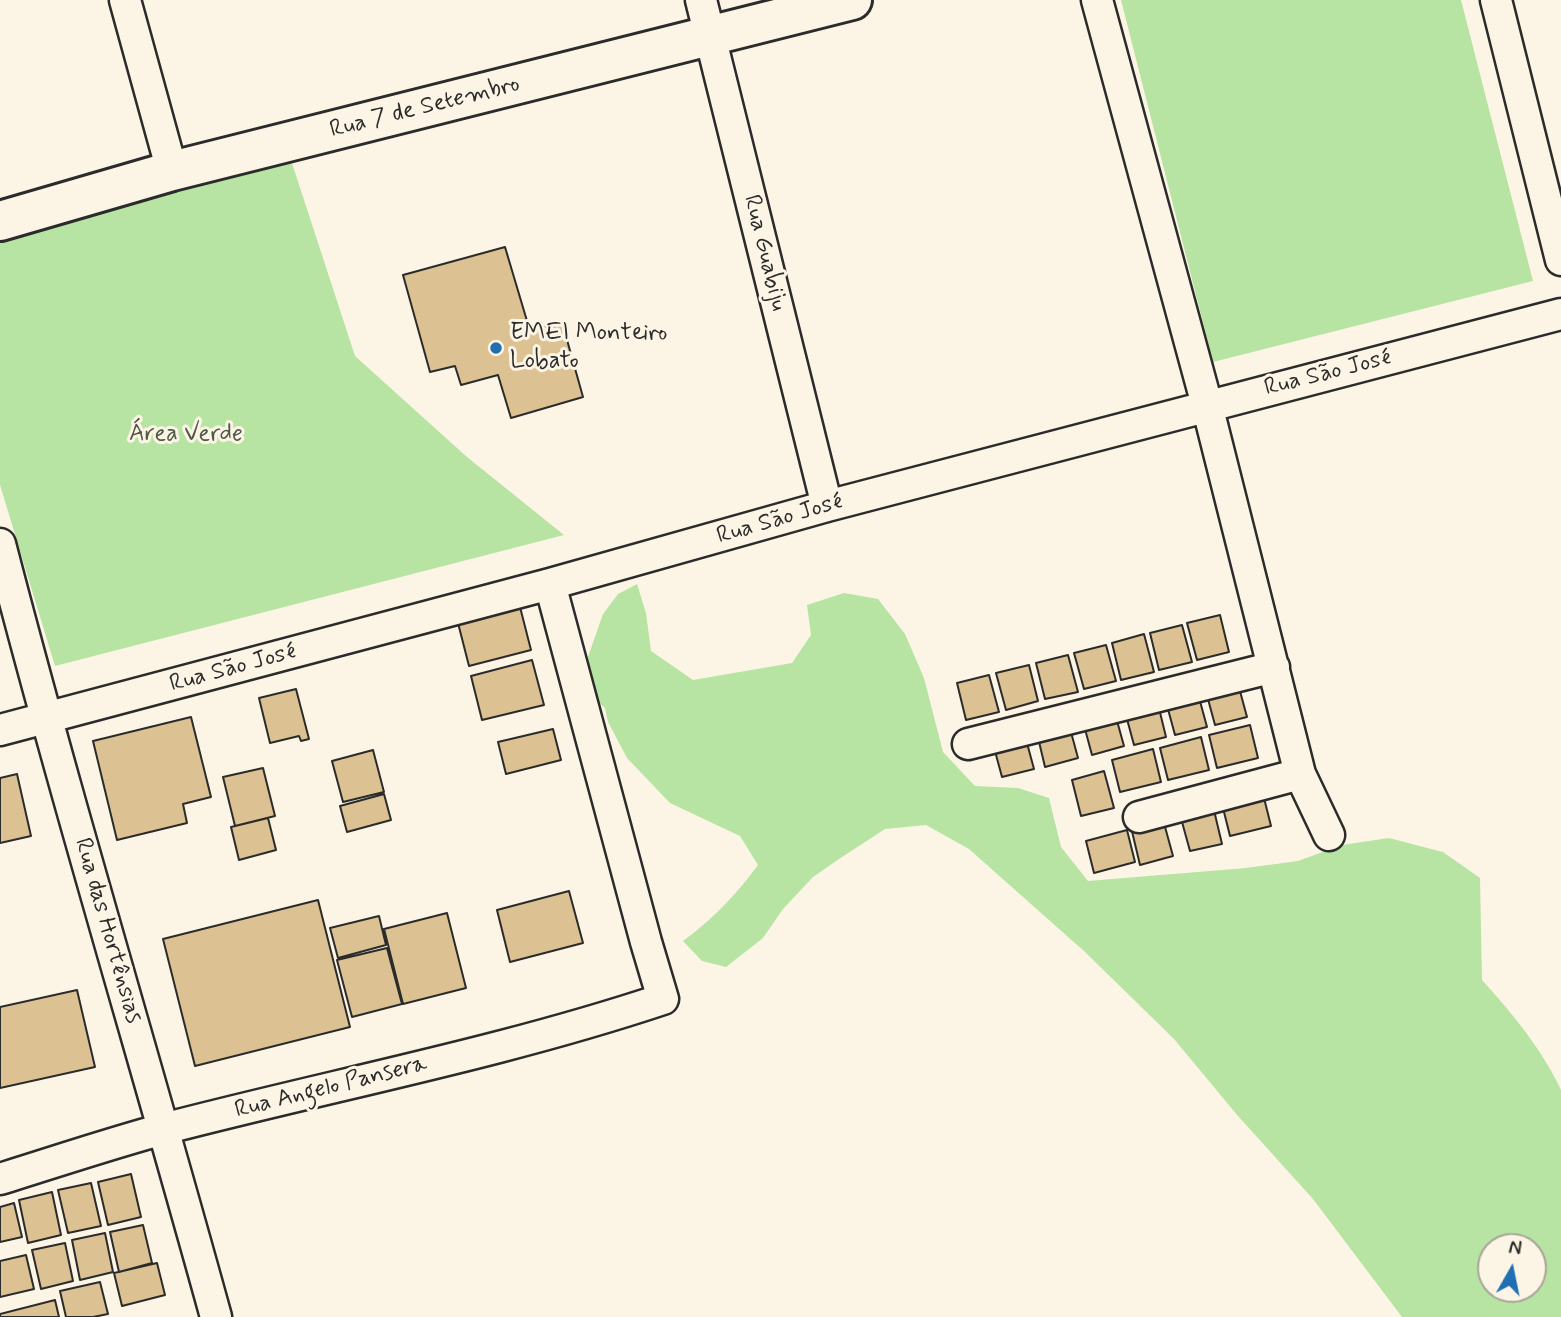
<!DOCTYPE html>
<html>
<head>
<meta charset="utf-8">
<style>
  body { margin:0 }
  #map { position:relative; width:1561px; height:1317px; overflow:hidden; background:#fcf5e5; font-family:Mynerve,sans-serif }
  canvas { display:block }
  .north { position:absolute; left:1477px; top:1233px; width:70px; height:70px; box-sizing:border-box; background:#fcf5e5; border:2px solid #a8a49b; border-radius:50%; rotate:9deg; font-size:19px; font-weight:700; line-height:28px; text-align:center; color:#2b2b2b }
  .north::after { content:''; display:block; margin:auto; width:24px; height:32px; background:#1f6fb2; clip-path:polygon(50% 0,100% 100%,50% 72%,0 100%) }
</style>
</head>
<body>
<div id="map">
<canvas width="1561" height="1317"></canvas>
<div class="north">N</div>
</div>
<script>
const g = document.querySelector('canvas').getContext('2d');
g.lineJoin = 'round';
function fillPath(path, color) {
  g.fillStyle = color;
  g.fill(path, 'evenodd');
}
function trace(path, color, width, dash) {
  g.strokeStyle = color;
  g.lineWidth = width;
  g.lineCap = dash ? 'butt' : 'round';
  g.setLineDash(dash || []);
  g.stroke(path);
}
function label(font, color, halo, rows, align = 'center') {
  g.font = font + ' Mynerve,sans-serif';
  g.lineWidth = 6;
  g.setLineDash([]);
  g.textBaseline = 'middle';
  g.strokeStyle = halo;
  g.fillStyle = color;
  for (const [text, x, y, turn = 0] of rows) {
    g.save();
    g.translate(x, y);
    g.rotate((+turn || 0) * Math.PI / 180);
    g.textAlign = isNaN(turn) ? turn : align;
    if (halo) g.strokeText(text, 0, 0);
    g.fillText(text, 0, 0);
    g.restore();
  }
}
fillPath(new Path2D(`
  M1121 0H1461L1533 281 1213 362Z
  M290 157 355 356 467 457 564 535 55 666 0 485V233Z
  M637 584 646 613 651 651 693 680 792 663 811 635 807 605 844 593 878 599 905 634 924 678 943 752 975 786 1018 788 1049 798 1061 847 1088 881 1246 868 1298 861 1342 845 1389 838 1443 852 1480 878 1482 980C1512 1013 1542 1049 1561 1090V1317H1402L1313 1199 1238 1116 1174 1039 1085 952 969 849 926 825 885 829 839 859 813 877 783 909 763 938 726 967 702 961 683 941C714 918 735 896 758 865L740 836 670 803 627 758 608 722 605 708 588 694 583 671 603 614 618 594ZM1491 1247H1533V1289H1491Z`), '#b7e4a2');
const building = new Path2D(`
  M505 247 530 331 562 322 583 397 511 418 498 375 461 385 455 366 430 372 403 275Z
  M520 607 531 650 469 666 458 623Z
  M1220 615 1229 652 1197 660 1187 623Z
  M1182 625 1192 662 1159 670 1150 633Z
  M1144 634 1154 672 1121 680 1112 643Z
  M1106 645 1116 681 1084 689 1074 653Z
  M1068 655 1078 692 1045 699 1036 663Z
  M532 660 544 705 482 720 471 676Z
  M1029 665 1038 701 1006 710 996 673Z
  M989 675 999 712 966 720 957 683Z
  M1237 680 1247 717 1215 725 1205 688Z
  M296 689 309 739 301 741 299 736 270 743 259 698Z
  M1197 690 1207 727 1175 735 1165 698Z
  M1157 700 1166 737 1134 745 1124 708Z
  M1114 710 1124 746 1092 755 1082 718Z
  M191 717 211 797 183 804 187 823 117 840 93 741Z
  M1068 721 1078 758 1045 767 1036 729Z
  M1250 725 1258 758 1217 768 1209 735Z
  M553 729 561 760 506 774 498 742Z
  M1024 732 1034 769 1002 777 992 740Z
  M1201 737 1209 770 1168 780 1160 748Z
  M1153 749 1161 782 1120 792 1112 760Z
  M373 750 384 792 343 802 332 761Z
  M263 768 275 816 235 826 223 777Z
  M1104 771 1114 808 1081 816 1072 780Z
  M17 774 31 836 0 843V778Z
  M384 794 391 820 347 832 340 806Z
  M1263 794 1271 826 1230 836 1222 804Z
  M1212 802 1222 844 1190 851 1179 811Z
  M1162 816 1173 856 1140 865 1130 823Z
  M268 818 276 850 239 860 231 827Z
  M1127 830 1135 862 1094 873 1086 841Z
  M569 891 583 943 510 962 497 910Z
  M318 900 350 1027 195 1066 163 939Z
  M447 913 466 988 403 1004 384 929Z
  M379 916 386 945 338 958 330 928Z
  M387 948 402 1004 352 1017 337 960Z
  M77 990 95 1067 0 1088V1007Z
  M131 1174 141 1217 108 1225 98 1182Z
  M91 1183 101 1226 68 1233 58 1190Z
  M52 1192 61 1235 28 1243 19 1200Z
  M14 1203 22 1237 0 1242V1207Z
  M143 1225 152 1263 119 1272 110 1232Z
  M105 1233 113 1272 80 1280 72 1240Z
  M65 1243 73 1281 41 1289 32 1250Z
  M26 1255 34 1289 0 1297V1261Z
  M157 1263 165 1295 122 1306 114 1273Z
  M100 1282 108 1314 93 1317H66L60 1291Z
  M55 1300 59 1317H0V1314Z`);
fillPath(building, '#dcc292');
trace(building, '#2b2b2b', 2);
const street = new Path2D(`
  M125 0 172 171
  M701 0 827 506
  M1097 0 1207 405 1300 774 1329 835
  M1496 0 1561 260
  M0 544C67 803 145 1059 216 1317
  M0 730 550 584 827 506 1561 314
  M968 744 1274 667
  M1139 817 1300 774
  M0 1179C55 1162 111 1143 167 1128 332 1085 501 1053 663 999L646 942 550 584`);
const secondary = new Path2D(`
  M0 221 172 171 852 0`);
trace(street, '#2b2b2b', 35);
trace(secondary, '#2b2b2b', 44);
trace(street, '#fcf5e5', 30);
trace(secondary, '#fcf5e5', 38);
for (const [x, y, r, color] of [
  [496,348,7,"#1f6fb2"]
]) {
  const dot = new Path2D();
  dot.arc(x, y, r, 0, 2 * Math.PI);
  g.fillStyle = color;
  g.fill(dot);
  trace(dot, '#fcf5e5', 2.5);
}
label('24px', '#2b2b2b', '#fcf5e5', [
  ["Rua 7 de Setembro",425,108,-14],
  ["Rua Guabiju",764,253,76],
  ["Rua São José",1328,374,-14],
  ["Rua São José",780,520,-16],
  ["Rua São José",233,669,-15],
  ["Rua das Hortênsias",107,931,74],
  ["Rua Angelo Pansera",331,1088,-14]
]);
label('24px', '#2b2b2b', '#fcf5e5', [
  ["EMEI Monteiro",510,334],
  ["Lobato",510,362]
], 'left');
label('24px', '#4e5949', '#fcf5e5', [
  ["Área Verde",186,435]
]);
</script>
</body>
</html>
